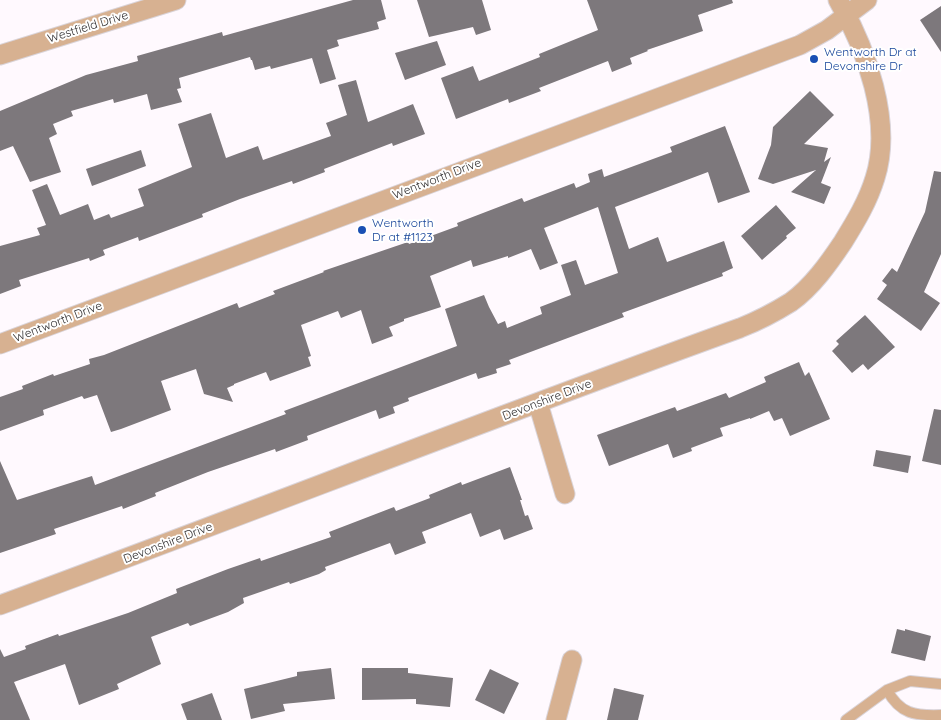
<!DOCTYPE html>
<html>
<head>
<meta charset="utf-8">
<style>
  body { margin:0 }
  canvas { display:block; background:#fff9fe }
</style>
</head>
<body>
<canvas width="941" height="720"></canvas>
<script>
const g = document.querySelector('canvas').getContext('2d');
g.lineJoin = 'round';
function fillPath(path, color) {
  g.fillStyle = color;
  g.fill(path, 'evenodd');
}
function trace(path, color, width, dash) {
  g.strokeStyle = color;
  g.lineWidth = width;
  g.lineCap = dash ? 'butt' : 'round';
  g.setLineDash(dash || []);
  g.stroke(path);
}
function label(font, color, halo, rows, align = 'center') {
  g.font = font + ' Quicksand,sans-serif';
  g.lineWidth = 4;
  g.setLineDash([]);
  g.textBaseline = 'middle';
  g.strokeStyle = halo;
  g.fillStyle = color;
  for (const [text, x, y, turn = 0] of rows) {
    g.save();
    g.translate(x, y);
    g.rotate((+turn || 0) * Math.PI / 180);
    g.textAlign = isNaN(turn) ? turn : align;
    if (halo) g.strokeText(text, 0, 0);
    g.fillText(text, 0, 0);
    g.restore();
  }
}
fillPath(new Path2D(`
  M353 0H381L386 19 377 22 379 29 337 40 339 46 327 50 336 79 320 84 312 58 271 69 270 66 255 70 252 60H251L250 57 179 78 181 88 177 89 182 102 151 110 147 94 114 103 113 99 71 111 73 116 53 124 57 134 49 138 61 172 30 182 13 146 0 151V111L86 75 138 61 137 56 222 32 223 36Z
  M417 0H482L491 30 476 35 473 27 429 37Z
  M587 0H732L733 3 698 15 703 31 647 50 648 51 630 58 632 64 612 72 608 61 539 88 541 91 509 103 508 99 456 119 441 78 473 66 479 81 540 57 539 54 598 30Z
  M941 6V52L920 20Z
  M437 41 446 65 405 80 395 53Z
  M356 80 368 122 413 104 425 134 393 146 392 143 324 169 325 172 293 184 292 181 240 199 202 214 203 217 139 241 138 237 103 250 105 255 90 261 89 258 19 280 21 286 0 294V246L40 235 37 228 46 225 32 190 47 184 60 215 88 204 94 220 109 214 111 218 144 206 138 189 192 167 178 124 211 113 226 158 258 146 263 160 331 136 326 123 347 115 338 85Z
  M810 91 834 115 804 144 828 148 824 162 831 157 821 183 831 187 824 204 791 192 816 170 773 184 758 179 771 145 773 127Z
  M725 126 750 192 718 203 708 172 615 207 629 249 658 237 667 262 724 241 733 268 722 273 723 276 622 313 624 317 509 360 511 364 496 369 497 373 478 379 476 373 408 398 409 401 393 407 395 413 379 419 376 410 307 436 308 440 276 452 275 449 208 472 155 493 156 496 123 509 122 506 54 529 56 534 0 553V461L17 500 92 476 95 485 286 414 284 411 457 346 445 309 484 295 489 307 498 324 505 321 507 328 542 314 540 307 571 295 561 265 576 260 585 285 618 273 598 207 544 228 558 263 540 270 531 249 508 258V256L473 267 471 260 430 276 441 307 404 319V321L389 327 393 336 372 344 361 310 341 318 338 311 301 325 311 356 308 357 311 366 270 381 266 372 234 384V385L227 388 233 402 204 394 196 369 161 381 171 410 121 429 111 432 97 395 84 399 82 396 43 410 44 415 0 431V397L23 389 22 386 53 374 54 376 90 364 89 359 104 355 237 303 239 308 275 294 273 291 324 272 323 271 408 242 409 244 458 226 457 223 522 198 524 202 574 183 576 188 590 182 588 174 602 169 604 177 672 152 670 147Z
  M141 150 146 166 92 186 86 169Z
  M934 171 941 172V254L924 292 940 303 921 331 877 299 887 285 882 281 892 268 897 272 925 212Z
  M776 205 796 228 786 236 787 238 762 260 741 236Z
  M865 315 895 347 868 370 863 364 852 373 832 351 839 344 836 341Z
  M799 362 805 376 809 372 830 419 790 436 782 418 774 421 769 411 750 419V418L720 428 723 436 691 448 692 451 673 458 668 444 609 466 597 435 675 407 677 411 726 393 729 398 766 382 764 377Z
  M934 409 941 410V465L922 461Z
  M876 450 911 456 908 473 873 466Z
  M510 467 522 500H520L525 516 528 515 533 529 504 540 500 529 480 537 471 513 422 532 426 543 395 555 390 543 325 567 326 570 319 574 290 584 289 582 243 598 244 603 228 612 190 626 188 623 151 637 161 664 117 684 119 689 79 705 65 664 14 682 30 720H0V649L4 657 26 649 25 646 58 634 59 636 128 613 177 593 176 589 228 569 260 558 261 561 331 537 329 532 394 507 396 511 430 498 429 495 461 482 462 485Z
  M897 629 905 631V629L931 636 925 661 891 653Z
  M331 668 335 699 283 704 285 711 251 719 244 689 297 676V672Z
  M362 668H408V673L453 678 450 707 416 704V699L362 700Z
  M490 669 519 683 504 714 475 700Z
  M614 688 644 695 638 720H607Z
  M212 693 222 720H187L181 704Z`), '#7d787c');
const lane = new Path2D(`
  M887 690C900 714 915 716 941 715
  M846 720 887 690 910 681 941 684`);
const street = new Path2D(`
  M0 55 176 0
  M0 344 800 45 827 30 867 0
  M538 403 565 494
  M0 605C247 514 493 417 740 328 758 321 775 312 791 302 812 287 829 263 843 242 856 221 868 201 875 178 893 122 866 48 838 0
  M556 720 572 660`);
trace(lane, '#dad4d9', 12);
trace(street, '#dad4d9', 21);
trace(lane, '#d7b191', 10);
trace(street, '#d7b191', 19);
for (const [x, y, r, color] of [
  [814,59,5,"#1a4fb4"],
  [362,230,5,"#1a4fb4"]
]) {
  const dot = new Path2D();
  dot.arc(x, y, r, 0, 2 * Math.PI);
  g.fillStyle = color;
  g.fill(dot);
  trace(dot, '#fff', 2);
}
label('12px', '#302e2f', '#fff', [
  ["Westfield Drive",88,27,-17],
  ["Wentworth Drive",437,179,-21],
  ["Wentworth Drive",58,322,-21],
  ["Devonshire Drive",547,400,-21],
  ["Devonshire Drive",168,543,-21]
]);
label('12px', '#164399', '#fff', [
  ["Wentworth Dr at",824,52],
  ["Devonshire Dr",824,66],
  ["Wentworth",372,223],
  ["Dr at #1123",372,237]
], 'left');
</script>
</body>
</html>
